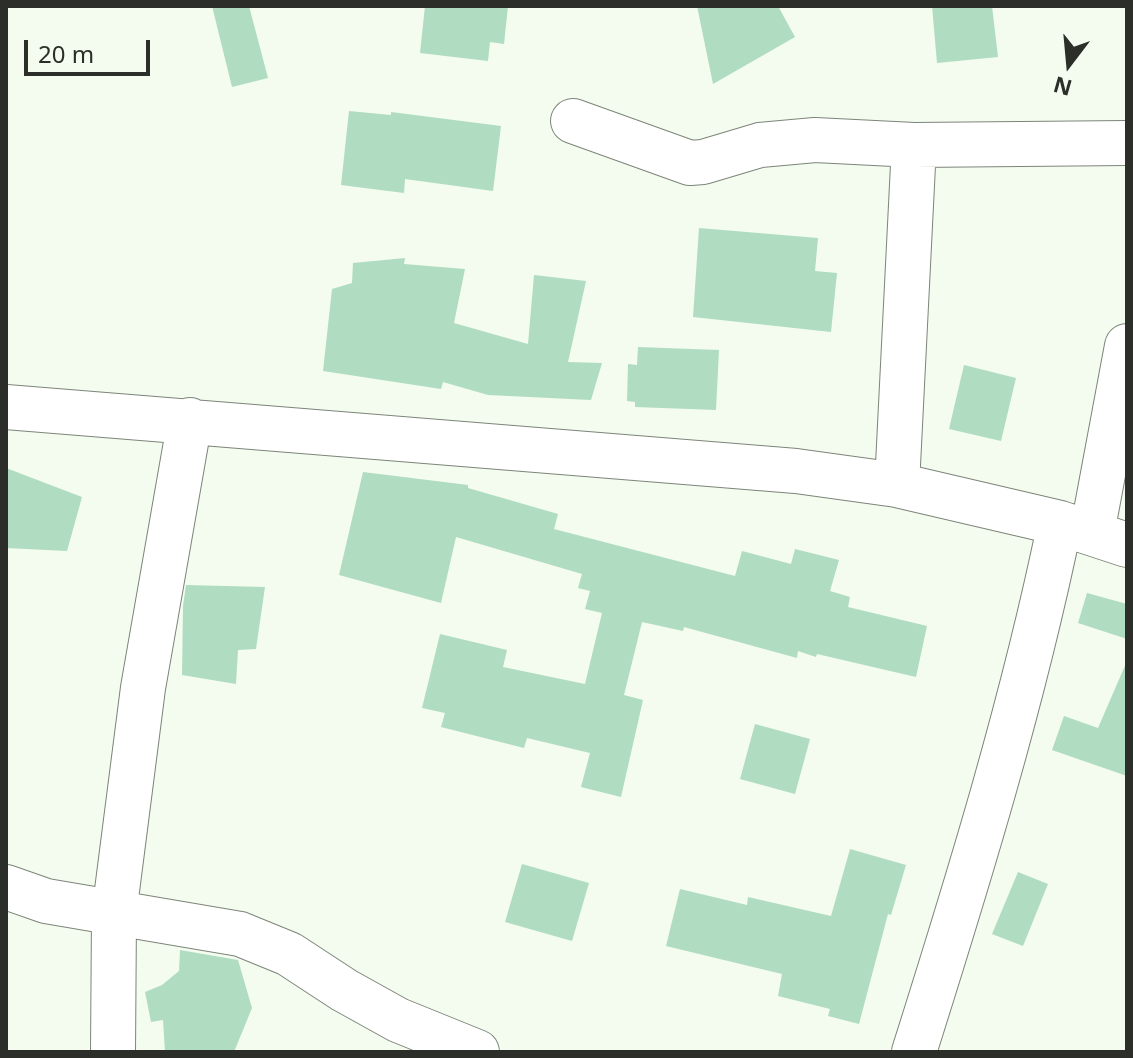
<!DOCTYPE html>
<html>
<head>
<meta charset="utf-8">
<style>
  body { margin:0 }
  #map { position:relative; width:1133px; height:1058px; overflow:hidden; background:#f3fcef; font-family:"Noto Sans",sans-serif }
  canvas { display:block }
  .frame { position:absolute; inset:0; border:8px solid #2b2e29; pointer-events:none }
  .north { position:absolute; left:1029px; top:24px; width:80px; height:80px; -webkit-text-stroke:6px #f3fcef; paint-order:stroke; rotate:196deg; font-size:22px; font-weight:700; line-height:32px; text-align:center; color:#2b2e29 }
  .north::after { content:''; display:block; margin:auto; width:28px; height:36px; background:#2b2e29; clip-path:polygon(50% 0,100% 100%,50% 72%,0 100%) }
  .scale { position:absolute; left:24px; top:40px; width:126px; height:36px; box-sizing:border-box; border:4px solid #2b2e29; border-top:0; padding-left:10px; font-size:24px; line-height:28px; white-space:nowrap; color:#2b2e29; -webkit-text-stroke:6px #f3fcef; paint-order:stroke }
</style>
</head>
<body>
<div id="map">
<canvas width="1133" height="1058"></canvas>
<div class="frame"></div>
<div class="north">N</div>
<div class="scale">20 m</div>
</div>
<script>
const g = document.querySelector('canvas').getContext('2d');
g.lineJoin = 'round';
function fillPath(path, color) {
  g.fillStyle = color;
  g.fill(path, 'evenodd');
}
function trace(path, color, width, dash) {
  g.strokeStyle = color;
  g.lineWidth = width;
  g.lineCap = dash ? 'butt' : 'round';
  g.setLineDash(dash || []);
  g.stroke(path);
}
fillPath(new Path2D(`
  M212 6H249L268 78 232 87Z
  M425 6H508L504 44 490 42 488 61 420 53Z
  M697 6H778L795 37 713 84Z
  M932 6H992L998 57 937 63Z
  M349 111 391 115V112L501 126 493 191 405 179 404 193 341 185Z
  M699 228 818 238 815 271 837 273 831 332 693 317Z
  M405 258 404 264 465 269 454 323 528 344 534 275 586 281 568 362 602 363 591 400 488 395 443 382 441 389 323 371 332 289 352 283 353 263Z
  M638 347 719 350 716 410 635 407V402L627 401 628 364 637 365Z
  M964 365 1016 378 1001 441 949 429Z
  M6 468 82 497 67 551 6 548Z
  M363 472 468 485V488L558 514 554 529 735 576 742 551 791 564 795 549 839 560 830 591 850 597 848 607 927 626 916 677 817 654 816 657 798 651 797 658 684 627 683 631 642 622 624 695 643 700 621 797 581 787 590 753 527 738 524 748 441 727 445 713 422 708 440 634 507 650 503 667 585 684 602 613 585 609 590 591 578 588 582 574 456 537 441 603 339 575Z
  M186 585 265 587 256 649 238 650 236 684 182 675 183 606Z
  M1087 593 1127 604V639L1078 623Z
  M1127 661V776L1052 750 1064 716 1098 728Z
  M755 724 810 739 795 794 740 779Z
  M850 849 906 865 891 915 888 914 859 1024 828 1016 830 1009 778 996 782 974 666 946 680 889 747 905 748 897 831 916Z
  M522 864 589 883 572 941 505 922Z
  M1018 872 1048 884 1023 946 992 934Z
  M180 950 238 960 252 1008 234 1052H165L163 1020 151 1022 145 992 162 985 179 971Z`), '#b0dcc1');
const minor = new Path2D(`
  M573 121 690 163 703 162 760 145 815 140 914 145 1127 143
  M6 407 796 471 897 485 1060 523 1127 545
  M897 485 914 145
  M1092 533 1127 346
  M6 887 46 901 240 934 289 954 344 990 398 1020 477 1052
  M113 1052 114 914 143 688 190 420
  M914 1052C969 878 1023 703 1060 523`);
trace(minor, '#7d8579', 46);
trace(minor, '#fff', 44);
</script>
</body>
</html>
